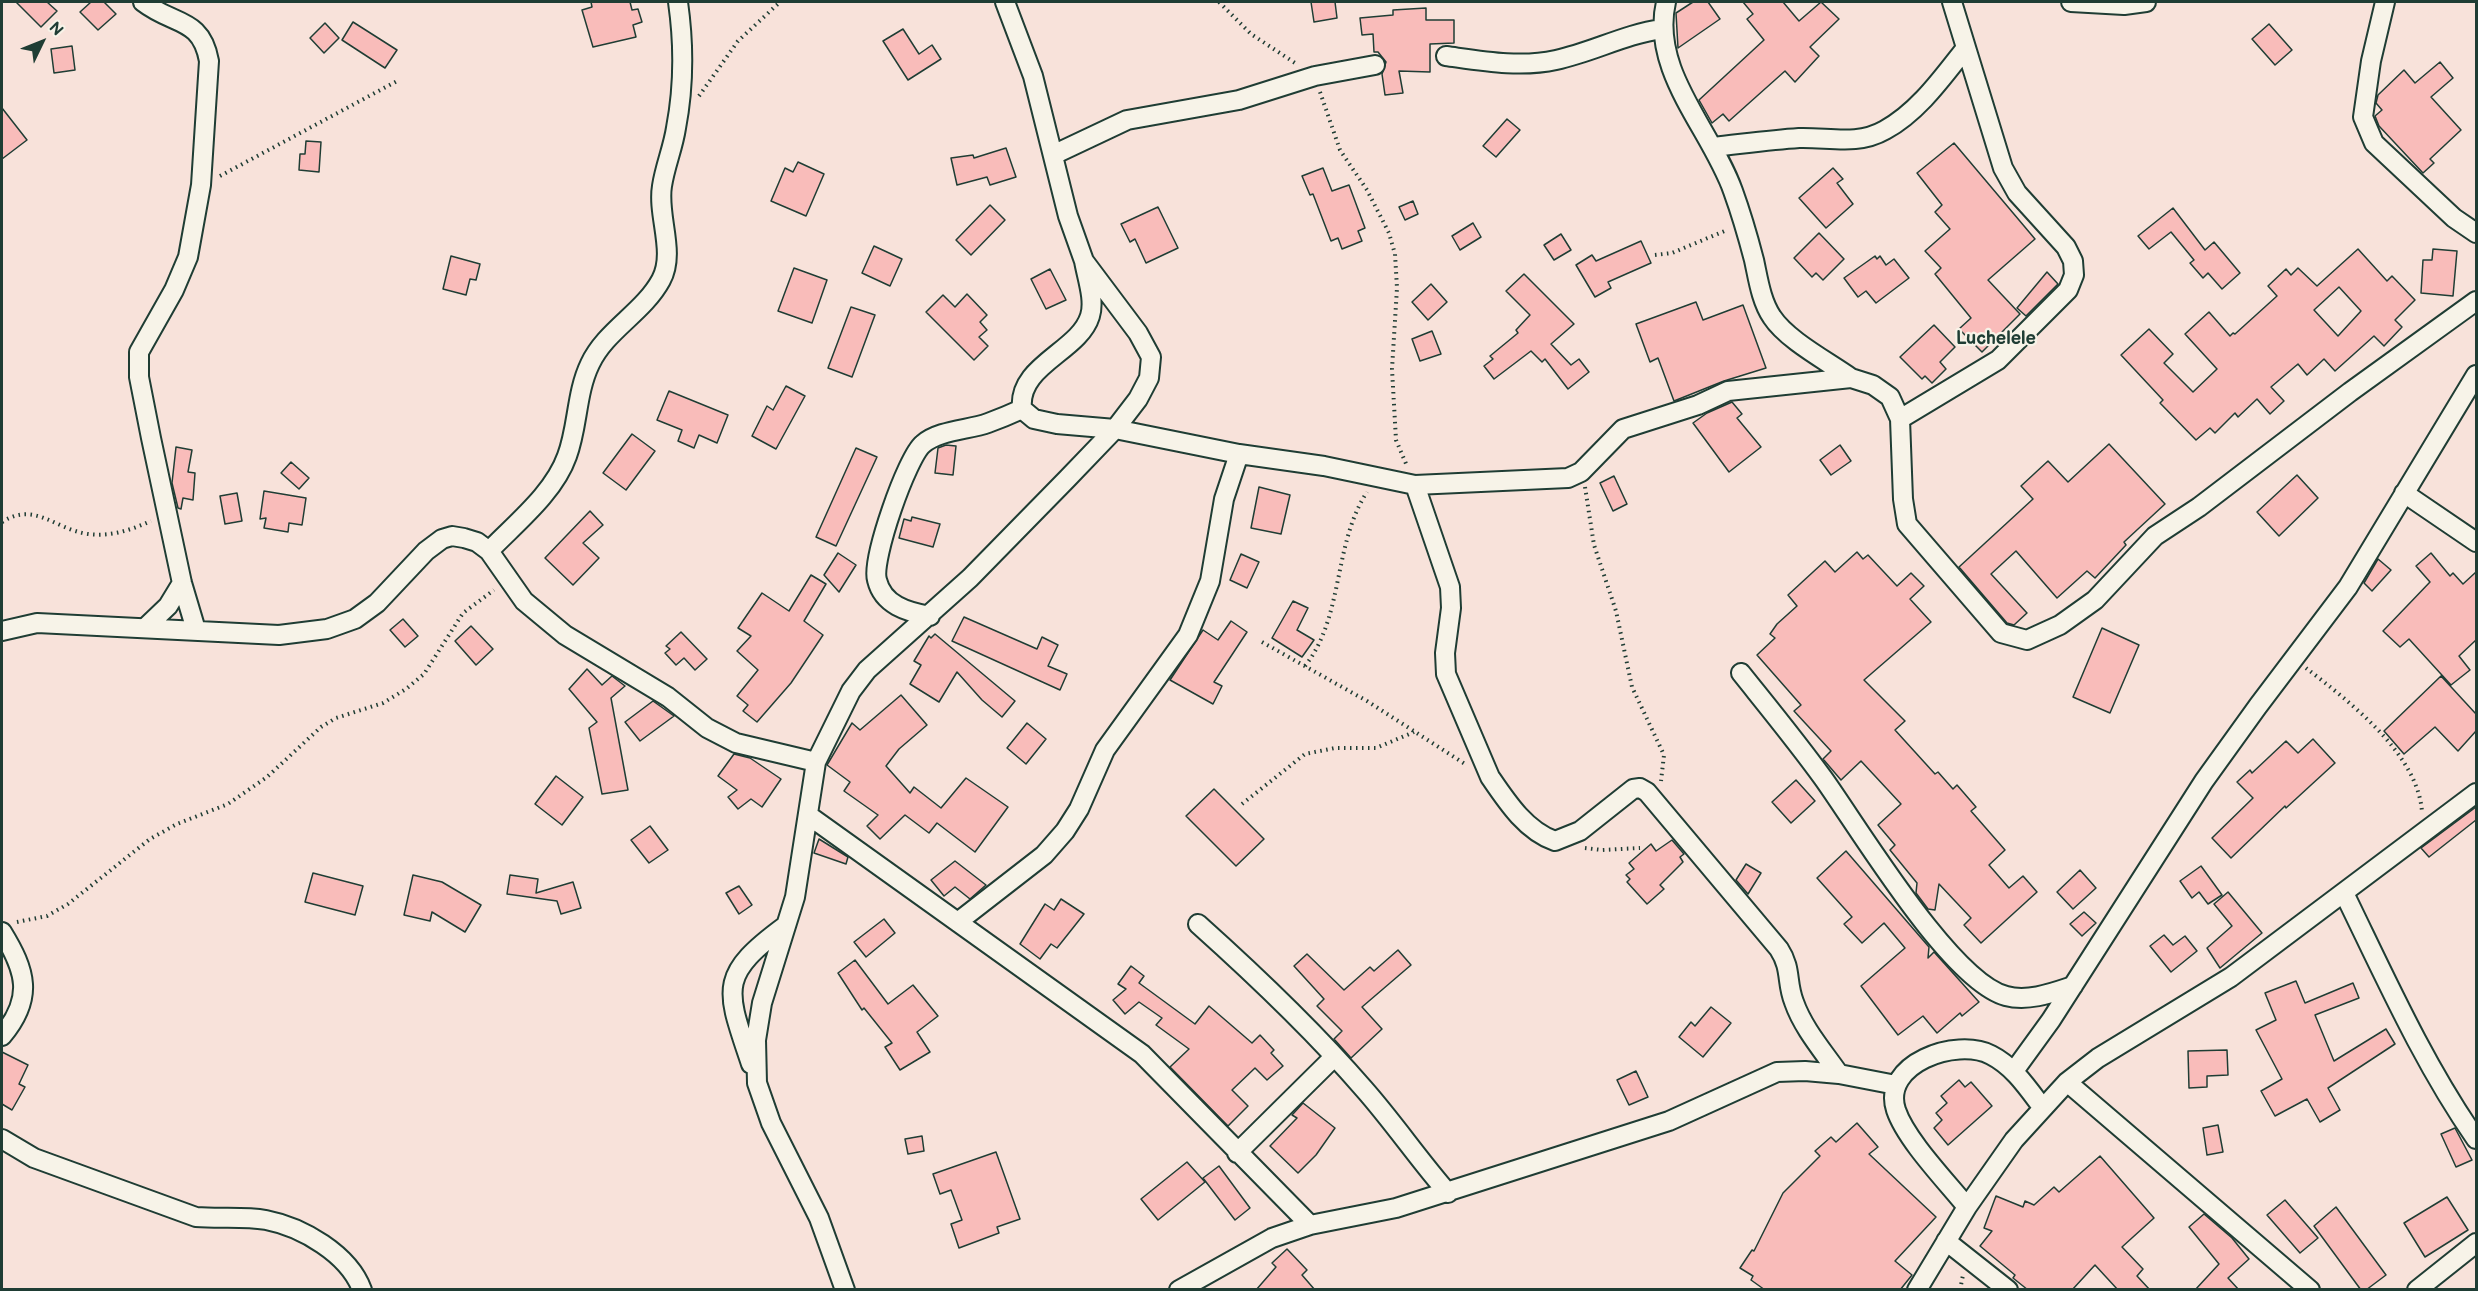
<!DOCTYPE html>
<html>
<head>
<meta charset="utf-8">
<style>
  body { margin:0 }
  #map { position:relative; width:2478px; height:1291px; overflow:hidden; background:#f8e2da; font-family:"Balsamiq Sans",sans-serif }
  canvas { display:block }
  .frame { position:absolute; inset:0; border:3px solid #1f3d34; pointer-events:none }
  .north { position:absolute; left:12px; top:12px; width:60px; height:60px; -webkit-text-stroke:4px #f7f3e8; paint-order:stroke; rotate:47deg; font-size:16px; font-weight:700; line-height:24px; text-align:center; color:#1f3d34 }
  .north::after { content:''; display:block; margin:auto; width:21px; height:27px; background:#1f3d34; clip-path:polygon(50% 0,100% 100%,50% 72%,0 100%) }
</style>
</head>
<body>
<div id="map">
<canvas width="2478" height="1291"></canvas>
<div class="frame"></div>
<div class="north">N</div>
</div>
<script>
const g = document.querySelector('canvas').getContext('2d');
g.lineJoin = 'round';
function fillPath(path, color) {
  g.fillStyle = color;
  g.fill(path, 'evenodd');
}
function trace(path, color, width, dash) {
  g.strokeStyle = color;
  g.lineWidth = width;
  g.lineCap = dash ? 'butt' : 'round';
  g.setLineDash(dash || []);
  g.stroke(path);
}
function label(font, color, halo, rows, align = 'center') {
  g.font = font + ' "Balsamiq Sans",sans-serif';
  g.lineWidth = 4.5;
  g.setLineDash([]);
  g.textBaseline = 'middle';
  g.strokeStyle = halo;
  g.fillStyle = color;
  for (const [text, x, y, turn = 0] of rows) {
    g.save();
    g.translate(x, y);
    g.rotate((+turn || 0) * Math.PI / 180);
    g.textAlign = isNaN(turn) ? turn : align;
    if (halo) g.strokeText(text, 0, 0);
    g.fillText(text, 0, 0);
    g.restore();
  }
}
const building = new Path2D(`
  M16 2H47L57 11 41 27Z
  M91 2H104L116 14 98 30 80 12Z
  M591 2H630L632 10 638 9 642 22 633 25 636 37 593 47 582 10 592 7Z
  M1311 2H1335L1337 18 1314 22Z
  M1693 2H1708L1720 19 1678 48 1676 13Z
  M1743 2H1783L1799 21 1821 2 1839 19 1810 47 1819 56 1795 82 1785 71 1729 121 1723 114 1712 123 1699 100 1764 40 1747 19 1753 14Z
  M1426 8V20H1454V43L1430 44V72L1399 71 1403 93 1385 95 1382 74 1386 62 1378 52H1374L1373 34 1362 35 1360 18 1393 15V10Z
  M353 22 397 50 385 68 342 40Z
  M325 23 339 38 324 53 310 38Z
  M2269 24 2292 50 2275 65 2252 39Z
  M903 29 919 54 932 45 941 59 908 80 883 41Z
  M72 46 75 70 54 73 51 49Z
  M2440 62 2453 78 2431 97 2461 130 2430 159 2434 163 2423 173 2379 126 2375 116 2382 110 2376 103 2378 95 2404 70 2415 83Z
  M2 108 27 140 2 159Z
  M1507 119 1520 130 1496 157 1483 146Z
  M306 141 321 142 319 172 299 170 300 154H305Z
  M1954 143 2035 239 1988 280 2020 314 1982 352 1959 329 1971 318 1935 274 1941 268 1925 251 1950 229 1935 212 1942 205 1917 173Z
  M1006 148 1016 177 990 185 987 177 957 185 951 158 973 155 974 158Z
  M798 162 824 174 806 216 771 201 785 168 793 172Z
  M1323 168 1332 191 1349 185 1365 228 1358 231 1362 241 1342 249 1338 238 1331 241 1313 194 1310 195 1302 176Z
  M1833 168 1843 179 1837 183 1853 204 1826 228 1799 198Z
  M1413 201 1418 214 1405 220 1399 207Z
  M990 205 1005 220 971 255 956 240Z
  M1158 207 1178 248 1146 263 1135 239 1130 242 1121 224Z
  M2173 208 2205 250 2214 242 2240 273 2222 289 2208 273 2203 278 2190 263 2194 260 2171 232 2149 249 2138 236Z
  M1473 223 1481 237 1460 250 1452 236Z
  M1819 233 1844 259 1823 280 1816 273 1812 277 1794 258Z
  M1561 234 1571 250 1554 260 1544 245Z
  M1641 241 1651 263 1608 282 1611 288 1595 297 1576 265 1592 255 1596 261Z
  M874 246 902 259 890 286 862 273Z
  M2358 249 2387 281 2392 276 2415 300 2395 320 2402 327 2384 346 2374 336 2335 371 2324 359 2307 375 2298 364 2271 387 2284 401 2270 414 2257 399 2238 417 2235 413 2215 433 2210 428 2196 440 2160 403 2163 400 2121 355 2149 329 2173 354 2164 363 2193 392 2217 369 2185 334 2209 312 2230 336 2233 333 2235 334 2277 296 2268 286 2286 269 2291 275 2298 268 2317 286ZM2339 287 2361 311 2338 336 2314 310Z
  M2433 249 2457 251 2453 296 2421 293 2423 260H2432Z
  M451 256 480 264 476 280 470 279 466 295 443 289Z
  M1875 256 1877 259 1880 256 1886 265 1894 259 1909 278 1876 303 1866 291 1858 297 1844 278Z
  M794 268 827 280 812 323 778 311Z
  M1050 269 1066 300 1046 309 1031 279Z
  M2047 272 2058 284 2026 316 2017 308Z
  M1524 274 1574 324 1551 344 1571 365 1579 359 1589 372 1568 389 1545 359 1542 362 1531 351 1494 379 1484 366 1493 359 1490 356 1518 333 1516 330 1530 315 1506 291Z
  M1431 284 1447 302 1428 320 1412 302Z
  M967 294 987 315 980 322 987 330 979 337 988 346 974 360 926 312 943 295 955 307Z
  M1696 302 1703 320 1743 305 1766 368 1724 381 1674 401 1658 358 1650 362 1636 324Z
  M851 307 875 315 852 377 828 368Z
  M1934 325 1955 347 1940 362 1946 369 1932 383 1925 376 1922 379 1900 357Z
  M1432 331 1441 354 1420 361 1412 339Z
  M786 386 805 396 776 449 752 436 767 406 773 410Z
  M669 391 728 415 717 443 699 435 694 448 678 441 682 430 657 420Z
  M1732 402 1742 414 1737 418 1761 447 1729 472 1693 423 1707 413Z
  M632 434 655 451 626 490 603 473Z
  M2109 444 2165 504 2124 542 2126 545 2095 578 2087 571 2057 598 2016 551 1991 574 2027 613 2014 625 2007 623 1959 567 2033 499 2021 486 2048 461 2068 482Z
  M946 445 956 446 953 475 935 473 938 448Z
  M1840 445 1851 461 1831 475 1820 460Z
  M176 447 192 450 188 472 195 473 193 500 183 498 181 509 178 508 172 483Z
  M856 448 877 457 836 546 816 537Z
  M291 462 309 478 299 489 281 473Z
  M2297 475 2318 498 2279 536 2257 512Z
  M1614 476 1627 504 1613 511 1600 483Z
  M1259 487 1290 495 1281 534 1251 528Z
  M264 491 306 498 302 525 289 523 288 532 264 528 266 518 260 519Z
  M237 493 242 521 225 524 220 496Z
  M590 511 603 525 583 543 599 558 573 585 545 558Z
  M912 517 940 524 933 547 899 538 904 519 911 521Z
  M1857 552 1863 559 1868 555 1897 586 1911 573 1924 586 1910 599 1931 622 1864 680 1905 721 1895 730 1935 774 1938 772 1953 789 1957 785 1976 807 1971 811 2005 850 1989 865 2009 888 2023 876 2037 892 1981 943 1964 925 1971 918 1939 884 1935 910 1928 909 1916 893 1917 883 1890 850 1895 845 1878 825 1901 804 1861 761 1841 780 1823 759 1831 751 1794 711 1801 705 1757 655 1775 638 1770 634 1777 624 1797 606 1788 595 1825 561 1835 572Z
  M838 553 856 565 839 592 824 575Z
  M2431 553 2450 576 2453 573 2463 584 2476 572V640L2459 656 2470 670 2451 685 2409 639 2400 647 2383 631 2430 582 2416 566Z
  M1241 554 1259 562 1247 588 1230 580Z
  M2378 559 2391 570 2372 591 2364 583Z
  M811 575 826 584 804 621 823 635 791 683 757 722 743 711 748 705 737 696 758 670 737 651 751 636 738 628 762 593 789 611Z
  M1293 601 1308 608 1297 630 1314 640 1302 657 1272 638Z
  M964 617 1037 649 1042 637 1058 645 1048 666 1067 674 1060 690 952 641Z
  M403 619 418 636 405 647 390 630Z
  M1231 621 1247 632 1214 682 1222 686 1213 704 1170 680 1203 630 1218 640Z
  M471 626 493 649 476 665 455 641Z
  M2102 628 2139 645 2110 713 2073 697Z
  M681 632 707 659 695 670 684 658 676 665 665 653 670 649 666 646Z
  M935 634 1015 701 1002 717 982 700 957 672 939 702 910 684 921 665 914 661 929 636 931 638Z
  M587 669 602 685 612 676 625 686 611 698 628 790 602 794 589 728 597 722 569 689Z
  M2441 676 2476 714V731L2458 751 2435 727 2404 754 2384 731Z
  M901 695 927 725 899 749 886 766 910 793 914 787 941 808 966 778 1008 807 975 852 937 823 929 833 905 815 880 839 867 826 878 815 844 791 850 782 827 765 852 723 860 730Z
  M653 701 674 716 640 741 625 722Z
  M1027 723 1046 739 1026 764 1007 748Z
  M2313 739 2335 763 2286 808 2285 806 2231 858 2212 838 2253 798 2237 782 2250 770 2252 773 2286 741 2298 753Z
  M734 754 750 758 781 779 762 807 751 799 738 809 728 797 737 790 718 776Z
  M556 776 583 797 562 825 535 804Z
  M1796 780 1815 801 1791 823 1772 802Z
  M1214 789 1264 839 1236 866 1186 816Z
  M2476 807V820L2429 857 2421 848Z
  M650 826 668 850 649 863 631 840Z
  M819 839 848 857 846 864 814 853Z
  M1672 840 1684 854 1680 857 1683 862 1660 885 1664 889 1647 904 1627 882 1630 879 1626 875 1634 869 1629 863 1651 844 1656 851Z
  M1846 851 1929 947 1928 958 1934 952 1979 1002 1962 1016 1960 1013 1937 1033 1923 1016 1898 1035 1861 986 1905 948 1884 923 1862 943 1844 924 1852 917 1817 878Z
  M955 861 986 885 970 899 955 887 944 896 931 880Z
  M1746 864 1761 873 1748 894 1736 880Z
  M2201 866 2222 895 2208 904 2199 892 2192 898 2180 881Z
  M2080 870 2096 888 2073 909 2057 892Z
  M313 873 363 886 355 915 305 902Z
  M413 875 442 882 481 905 465 932 432 912 430 921 404 915Z
  M510 875 538 879 536 893 573 882 581 908 561 914 557 901 507 894Z
  M739 886 752 905 739 914 726 893Z
  M2228 892 2262 933 2220 968 2207 948 2232 926 2214 904Z
  M1061 899 1084 914 1057 948 1051 944 1040 959 1020 944 1045 904 1054 910Z
  M2084 912 2096 923 2082 936 2070 924Z
  M884 919 895 933 866 957 854 942Z
  M2164 935 2173 945 2185 936 2197 951 2171 972 2150 946Z
  M1398 950 1411 965 1362 1007 1382 1029 1351 1058 1334 1039 1342 1031 1317 1006 1324 999 1294 966 1307 954 1344 990 1370 967 1374 971Z
  M855 960 888 1004 913 985 938 1016 917 1032 930 1052 900 1070 885 1047 892 1043 864 1008 862 1010 838 973Z
  M1131 966 1144 976 1139 983 1195 1024 1209 1006 1252 1043 1260 1035 1274 1050 1271 1053 1283 1066 1267 1080 1255 1068 1232 1090 1248 1106 1228 1126 1170 1067 1189 1049 1156 1025 1162 1018 1139 1002 1125 1014 1113 1000 1126 989 1118 984Z
  M2296 981 2305 1003 2353 983 2359 998 2315 1015 2334 1061 2386 1029 2395 1044 2328 1088 2340 1110 2320 1122 2307 1099 2275 1116 2261 1091 2282 1079 2256 1030 2276 1020 2265 993Z
  M1711 1007 1731 1023 1703 1057 1679 1037 1691 1022 1695 1026Z
  M2227 1050 2228 1075 2207 1076V1087L2189 1088 2188 1051Z
  M2 1052 28 1065 19 1084 25 1087 12 1110 2 1104Z
  M1636 1071 1648 1097 1629 1105 1617 1080Z
  M1959 1080 1965 1087 1971 1082 1992 1106 1948 1145 1934 1128 1942 1120 1936 1113 1947 1103 1941 1096Z
  M1303 1103 1335 1128 1316 1155 1298 1173 1270 1146 1297 1118 1292 1115Z
  M1857 1123 1878 1147 1869 1154 1936 1217 1895 1261 1912 1275 1900 1290H1765L1751 1280 1753 1276 1740 1268 1752 1250 1754 1251 1783 1193 1820 1156 1815 1151 1831 1137 1836 1142Z
  M2218 1125 2223 1152 2207 1155 2203 1128Z
  M2455 1128 2472 1160 2456 1167 2441 1134Z
  M922 1136 924 1151 908 1154 905 1139Z
  M996 1152 1020 1219 997 1227 999 1233 959 1248 951 1224 962 1220 951 1190 940 1194 933 1174Z
  M2100 1156 2154 1218 2122 1247 2143 1269 2137 1276 2150 1290H2118L2095 1265 2072 1290H2028L2013 1278 2015 1275 1980 1246 1992 1231 1984 1228 1996 1196 2023 1207 2025 1201 2034 1205 2054 1187 2059 1192Z
  M1187 1162 1205 1182 1158 1220 1141 1199Z
  M1219 1166 1250 1208 1235 1220 1203 1178Z
  M2447 1197 2468 1230 2425 1257 2404 1223Z
  M2285 1200 2318 1238 2300 1253 2267 1215Z
  M2336 1207 2386 1275 2366 1290H2361L2314 1226Z
  M2204 1214 2232 1238 2249 1259 2228 1278 2239 1290H2195L2219 1264 2189 1227Z
  M1287 1249 1307 1270 1302 1275 1315 1290H1256L1276 1267 1272 1263Z`);
fillPath(building, '#f9bcba');
trace(building, '#1f3d34', 1.5);
const street = new Path2D(`
  M143 2C174 26 201 17 209 61L201 185 188 257 174 290 139 352V377L151 438 182 583 196 630
  M1666 2C1650 71 1711 129 1733 191 1741 213 1748 237 1754 260 1758 278 1761 301 1772 317 1787 340 1827 361 1851 378
  M2071 2 2124 5 2146 2
  M2385 2 2371 61 2363 117 2374 143 2454 218 2476 233
  M1446 56C1482 61 1520 68 1556 60 1593 52 1625 34 1662 29
  M1712 147C1741 144 1770 140 1799 138 1829 137 1857 146 1885 130 1918 112 1942 78 1965 49
  M1055 154 1127 120 1239 100 1315 76 1375 65
  M1084 261C1087 278 1095 300 1090 316 1079 352 1017 365 1022 409L1034 419 1057 424 1115 429 1239 454 1324 466 1415 485 1568 478 1581 472 1623 429 1698 405 1728 391 1851 378 1873 385 1890 397 1900 419 1903 499 1907 524 2001 633 2027 640 2060 625 2095 600 2155 536 2199 507 2350 392 2476 301
  M1900 419 1998 360 2068 290 2074 275 2073 261 2066 247 2017 193 2003 168 1952 2
  M1415 485 1450 587 1451 608 1445 653 1446 674 1490 777C1507 802 1526 831 1555 841L1580 831 1633 789 1640 788 1647 792 1779 949C1792 969 1786 982 1794 1002 1803 1028 1823 1051 1839 1074
  M2404 493 2476 542
  M489 551C516 523 554 493 567 456 578 427 576 393 590 364 606 330 643 313 661 280 676 252 657 216 662 186 665 166 673 148 676 128 684 86 684 44 678 2
  M930 616C907 612 883 605 877 580 871 560 907 457 923 444 939 430 969 430 988 423 999 419 1011 414 1022 409
  M145 628 168 606 182 583
  M2 631 37 623 279 635 327 629 355 619 377 603 426 551 442 539 452 536 464 538 477 542 489 551 524 601 565 635 668 697 707 728 736 743 816 762
  M1741 673C1769 708 1797 742 1823 778 1859 828 1950 981 2006 996 2028 1002 2052 993 2073 986
  M808 815 1142 1054 1310 1225
  M2344 893C2385 977 2423 1063 2476 1139
  M959 921 1044 855 1065 831 1079 809 1105 750 1188 635 1210 581 1224 499 1239 454
  M1198 924C1256 976 1313 1030 1364 1089 1394 1123 1419 1160 1448 1193
  M2 932C26 971 34 998 2 1036
  M751 1064C726 989 717 976 785 926
  M2014 1071 2051 1020 2204 781 2258 706 2348 587 2476 375
  M2067 1082 2310 1290
  M2 1139 34 1158 196 1217C220 1219 243 1216 266 1220 302 1227 349 1254 362 1290
  M1237 1153 1334 1057
  M1967 1207C1947 1182 1906 1140 1896 1110 1881 1064 1956 1037 1991 1055 2013 1066 2027 1087 2042 1107
  M1946 1241 2008 1290
  M845 1290 819 1218 771 1123 757 1083 756 1040 762 1003 795 897 816 762 851 691 867 670 970 578 1067 479 1115 429 1138 399 1149 378 1151 357 1138 333 1084 261 1068 216 1033 76 1005 2
  M1179 1290 1272 1238 1310 1225 1396 1208 1669 1121 1777 1072 1805 1071 1839 1074 1896 1085
  M1917 1290 1967 1207 2014 1140 2067 1082 2098 1058 2231 977 2476 793
  M2417 1290 2476 1243`);
trace(street, '#1f3d34', 22);
trace(new Path2D(`
  M1219 2 1251 34 1295 63
  M1320 92 1340 150 1367 190 1389 233 1395 254 1397 288 1392 369 1396 440 1407 466
  M699 96 738 41 780 2
  M220 176 399 80
  M1655 255 1672 253 1727 230
  M1585 487 1594 545 1616 611 1632 687 1664 755 1661 781
  M2 522C35 501 54 529 88 534 110 537 131 530 151 521
  M1262 642 1367 701 1465 764
  M1305 666C1344 617 1333 544 1367 492
  M2306 668C2350 702 2418 754 2422 812
  M1242 804 1305 754 1335 748H1376L1414 732
  M1585 848 1602 850 1640 848
  M17 922 47 916 68 904 150 839 177 824 228 804 267 777 321 727 336 718 383 703 406 689 424 674 463 613 494 590
  M1960 1290 1963 1275`), '#1f3d34', 4, [1.5, 4.5]);
trace(street, '#f7f3e8', 18);
label('bold 18px', '#1f3d34', '#f7f3e8', [
  ["Luchelele",1996,339]
]);
</script>
</body>
</html>
